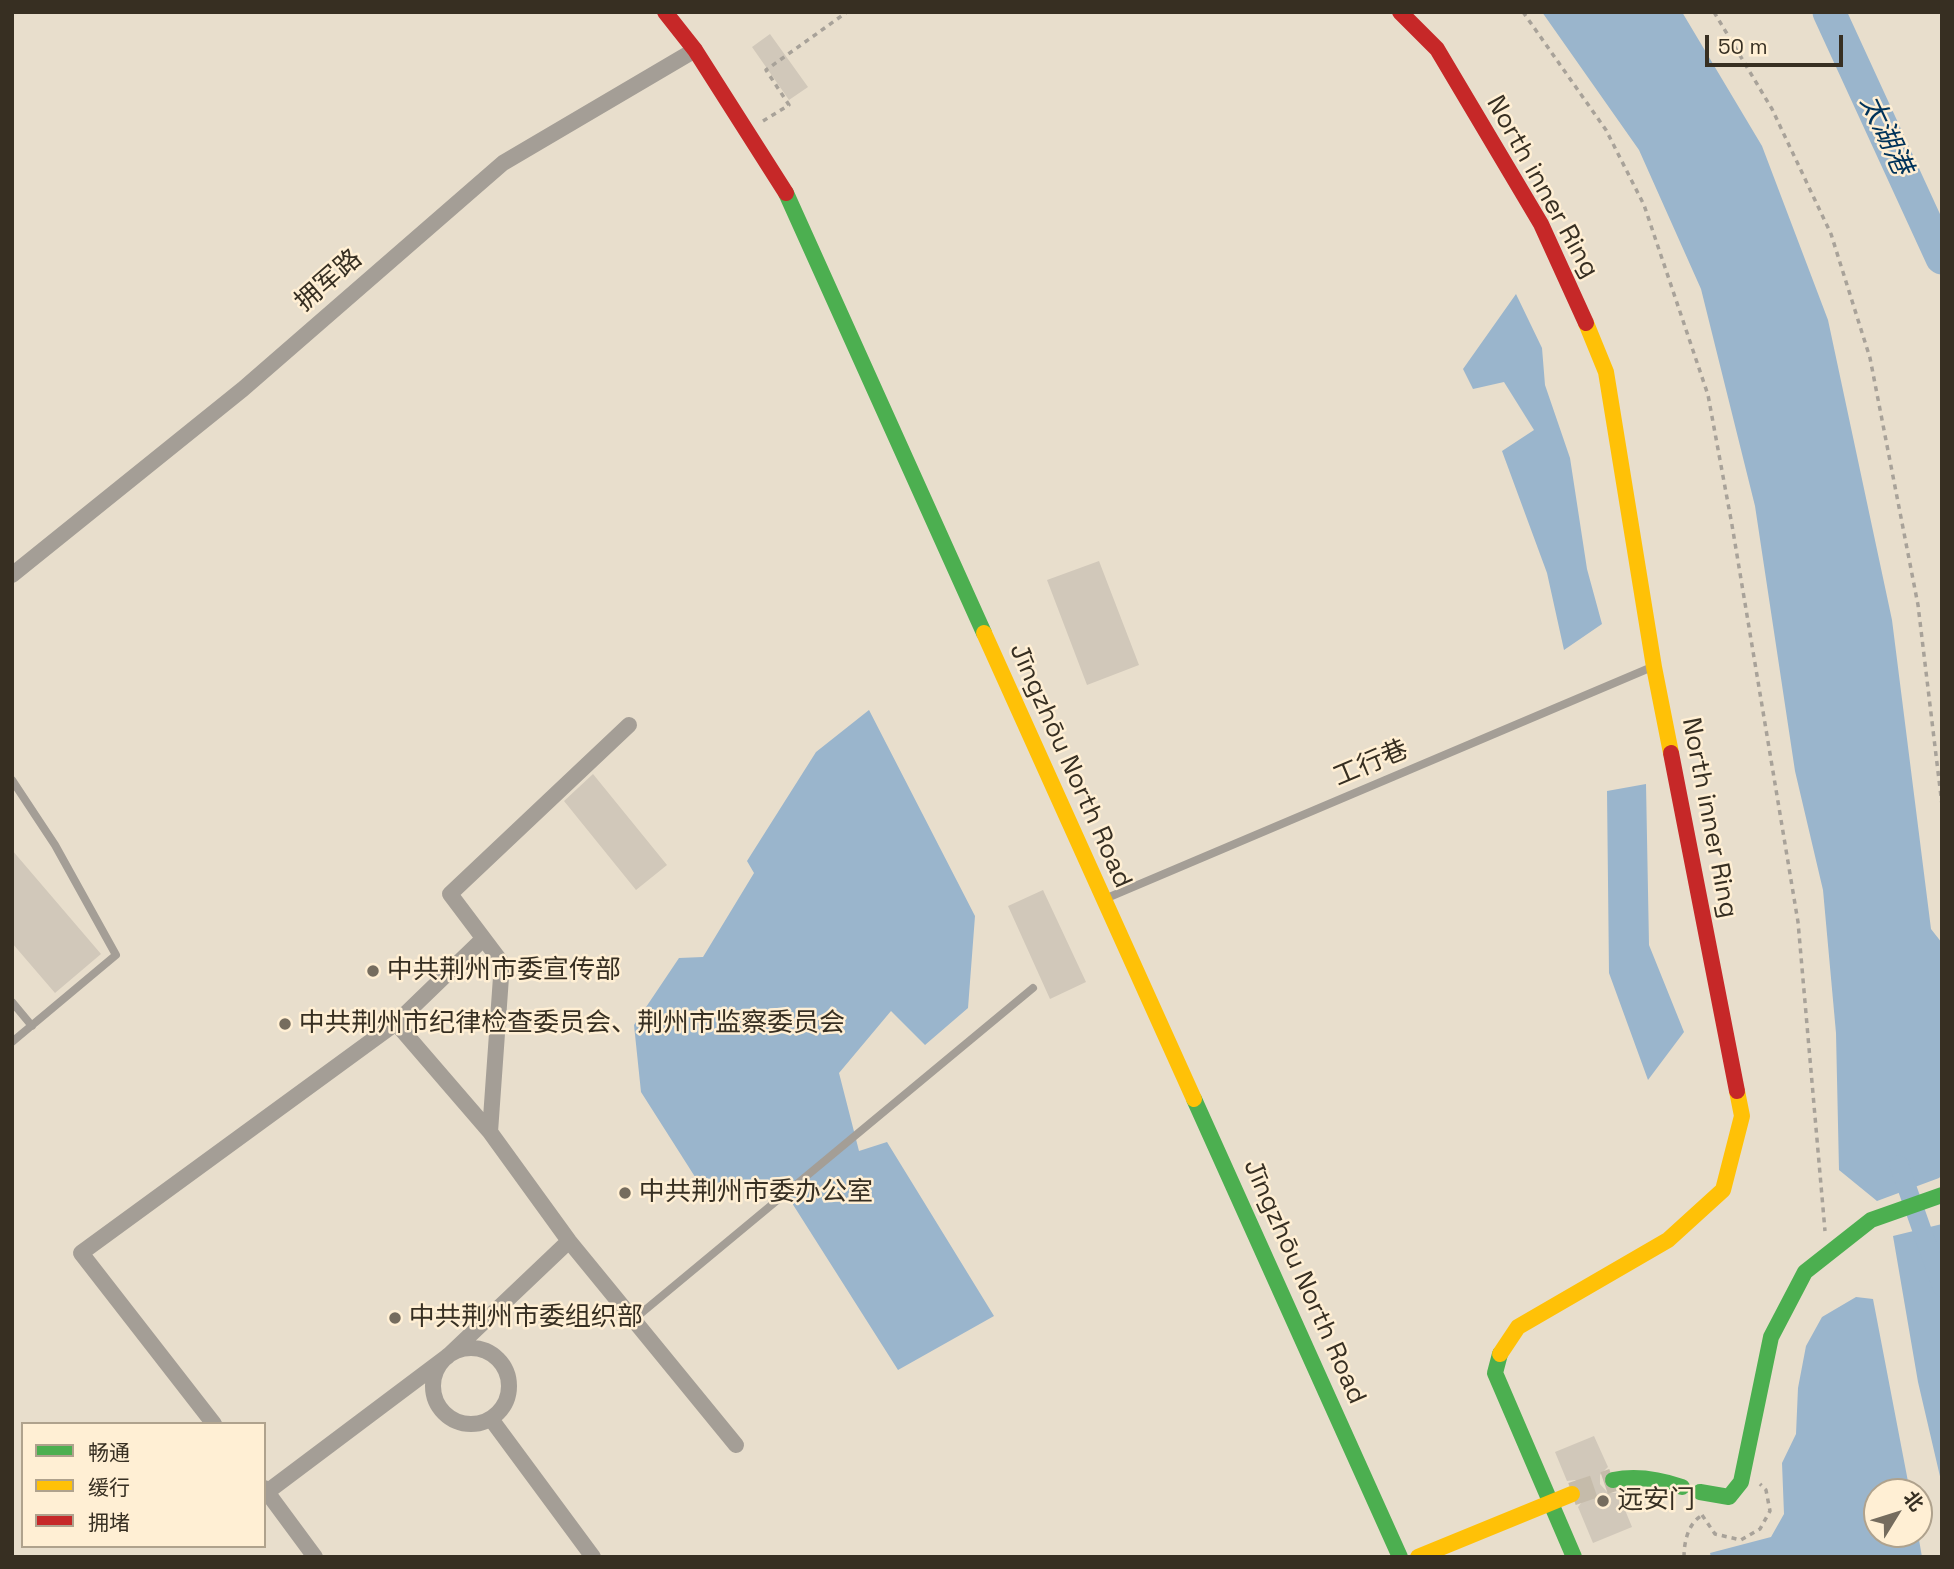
<!DOCTYPE html>
<html>
<head>
<meta charset="utf-8">
<style>
  body { margin:0 }
  #map { position:relative; width:1954px; height:1569px; overflow:hidden; background:#e8decc; font-family:"Space Grotesk","Noto Sans SC",sans-serif }
  canvas { display:block }
  .frame { position:absolute; inset:0; border:14px solid #372f22; pointer-events:none }
  .legend { position:absolute; left:21px; top:1422px; width:245px; height:126px; box-sizing:border-box; background:#ffefd4; border:2px solid #afa28d; margin:0; padding:9px 12px; list-style:none; font-size:21px; color:#372f22 }
  .legend li { display:flex; align-items:center; gap:14px; height:35px }
  .legend b { width:35px; border:2px solid #afa28d }
  .north { position:absolute; left:1863px; top:1478px; width:70px; height:70px; box-sizing:border-box; background:#ffefd4; border:2px solid #afa28d; border-radius:50%; rotate:52deg; font-size:19px; font-weight:700; line-height:28px; text-align:center; color:#372f22 }
  .north::after { content:''; display:block; margin:auto; width:24px; height:32px; background:#756c5e; clip-path:polygon(50% 0,100% 100%,50% 72%,0 100%) }
  .scale { position:absolute; left:1705px; top:35px; width:138px; height:32px; box-sizing:border-box; border:4px solid #372f22; border-top:0; padding-left:9px; font-size:21px; line-height:24px; white-space:nowrap; color:#372f22; -webkit-text-stroke:5px #ffefd4; paint-order:stroke }
</style>
</head>
<body>
<div id="map">
<canvas width="1954" height="1569"></canvas>
<div class="frame"></div>
<ul class="legend">
<li><b style="height:9px;background:#4caf50"></b>畅通</li>
<li><b style="height:9px;background:#ffc107"></b>缓行</li>
<li><b style="height:9px;background:#c62828"></b>拥堵</li>
</ul>
<div class="north">北</div>
<div class="scale">50 m</div>
</div>
<script>
const g = document.querySelector('canvas').getContext('2d');
g.lineJoin = 'round';
function fillPath(path, color) {
  g.fillStyle = color;
  g.fill(path, 'evenodd');
}
function trace(path, color, width, dash) {
  g.strokeStyle = color;
  g.lineWidth = width;
  g.lineCap = dash ? 'butt' : 'round';
  g.setLineDash(dash || []);
  g.stroke(path);
}
function label(font, color, halo, rows, align = 'center') {
  g.font = font + ' "Space Grotesk","Noto Sans SC",sans-serif';
  g.lineWidth = 5;
  g.setLineDash([]);
  g.textBaseline = 'middle';
  g.strokeStyle = halo;
  g.fillStyle = color;
  for (const [text, x, y, turn = 0] of rows) {
    g.save();
    g.translate(x, y);
    g.rotate((+turn || 0) * Math.PI / 180);
    g.textAlign = isNaN(turn) ? turn : align;
    if (halo) g.strokeText(text, 0, 0);
    g.fillText(text, 0, 0);
    g.restore();
  }
}
fillPath(new Path2D(`
  M1542 12H1682L1762 146 1828 320 1892 620 1931 929 1942 943V1175L1939 1178 1877 1201 1839 1170 1836 1033 1823 890 1795 771 1755 506 1701 289 1639 150Z
  M1516 294 1542 348 1545 385 1570 458 1587 569 1602 624 1564 650 1547 573 1502 451 1534 430 1504 382 1473 389 1463 369Z
  M869 710 975 916 968 1008 925 1045 891 1011 839 1073 859 1151 887 1142 994 1316 898 1370 778 1181 750 1187 697 1180 641 1092 634 1025 679 958 703 957 754 873 747 861 816 752Z
  M1646 784 1649 945 1684 1032 1648 1080 1609 973 1607 791Z
  M1942 1224V1485L1918 1382 1893 1236Z
  M1856 1297 1873 1299 1910 1492H1877V1534H1918L1922 1557H1711L1710 1553 1771 1537 1784 1514 1782 1463 1796 1434 1798 1388 1806 1346 1822 1317Z`), '#9ab5cc');
trace(new Path2D(`
  M1899 1165 1942 1287`), '#9ab5cc', 19);
trace(new Path2D(`
  M1829 12 1942 258`), '#9ab5cc', 33);
fillPath(new Path2D(`
  M770 34 808 87 789 100 752 47Z
  M1099 561 1139 665 1087 685 1047 580Z
  M593 774 667 865 636 890 564 801Z
  M12 850 101 954 55 993 12 943Z
  M1043 890 1086 982 1050 999 1008 906Z
  M1594 1436 1608 1467 1600 1475V1484L1608 1493H1618L1632 1527 1593 1543 1578 1507 1586 1497 1585 1488 1575 1480 1567 1481 1555 1452Z`), '#d1c8ba');
trace(new Path2D(`
  M1572 1494 1613 1480`), '#c5bbaa', 23, [23, 11]);
trace(new Path2D(`
  M1523 12 1606 130 1644 205 1708 395 1732 525 1798 922 1825 1231
  M1714 12 1772 109 1831 234 1870 358 1918 605 1942 805
  M763 121 789 105 766 70 847 12
  M1702 1515 1715 1534 1741 1540 1760 1529 1770 1511 1766 1490 1760 1484
  M1684 1557C1684 1542 1688 1524 1701 1516`), '#a8a299', 3.5, [5, 5]);
trace(new Path2D(`
  M12 780 55 845 116 955 12 1042
  M1107 898 1652 667
  M12 1002 32 1026
  M633 1320 1033 988`), '#a49e96', 8);
trace(new Path2D(`
  M12 575 243 389 503 163 695 50
  M396 1023 483 939
  M490 1132 502 963 450 894 629 725
  M433 1386a38 38 0 1 1 76 0a38 38 0 1 1-76 0Z
  M491 1419 593 1557
  M214 1424 81 1253 396 1023 490 1132 569 1241 736 1445
  M264 1488 315 1557
  M267 1492 448 1356 569 1241`), '#a49e96', 16);
trace(new Path2D(`
  M786 193 984 633
  M1194 1099 1400 1557
  M1500 1354 1495 1373 1574 1557
  M1613 1480C1637 1475 1659 1479 1682 1487
  M1700 1492 1729 1497 1741 1482 1771 1337 1805 1272 1871 1220 1942 1195`), '#4caf50', 16);
trace(new Path2D(`
  M1586 323 1606 372 1654 667 1671 753
  M984 633 1194 1099
  M1500 1354 1518 1327 1668 1240 1723 1190 1742 1116 1737 1091
  M1418 1557 1572 1494`), '#ffc107', 16);
trace(new Path2D(`
  M665 12 695 50 786 193
  M1400 12 1437 49 1541 224 1586 323
  M1671 753 1737 1091`), '#c62828', 16);
for (const [x, y, r, color] of [
  [373,971,7,"#756c5e"],
  [285,1024,7,"#756c5e"],
  [625,1193,7,"#756c5e"],
  [395,1318,7,"#756c5e"],
  [1603,1501,7,"#756c5e"]
]) {
  const dot = new Path2D();
  dot.arc(x, y, r, 0, 2 * Math.PI);
  g.fillStyle = color;
  g.fill(dot);
  trace(dot, '#ffefd4', 2.5);
}
label('26px', '#372f22', '#ffefd4', [
  ["North inner Ring",1542,187,61],
  ["拥军路",329,281,-41],
  ["工行巷",1371,764,-23],
  ["Jīngzhōu North Road",1070,766,66],
  ["North inner Ring",1709,818,79],
  ["Jīngzhōu North Road",1304,1282,66]
]);
label('26px', '#372f22', '#ffefd4', [
  ["中共荆州市委宣传部",387,971],
  ["中共荆州市纪律检查委员会、荆州市监察委员会",299,1024],
  ["中共荆州市委办公室",639,1193],
  ["中共荆州市委组织部",409,1318],
  ["远安门",1617,1501]
], 'left');
label('italic 28px', '#00335a', '#ffefd4', [
  ["太湖港",1885,135,65]
]);
</script>
</body>
</html>
